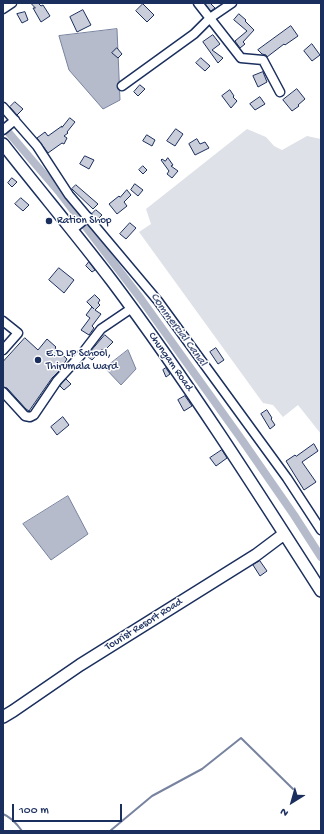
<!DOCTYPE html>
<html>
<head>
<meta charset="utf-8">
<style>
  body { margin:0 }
  #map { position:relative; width:324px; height:834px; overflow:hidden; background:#fff; font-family:"Gochi Hand",sans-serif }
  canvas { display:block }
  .frame { position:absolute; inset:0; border:4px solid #1b2f5e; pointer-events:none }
  .north { position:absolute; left:272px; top:782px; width:40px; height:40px; -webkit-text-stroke:3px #fff; paint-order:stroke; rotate:217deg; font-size:11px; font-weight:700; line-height:16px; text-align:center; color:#1b2f5e }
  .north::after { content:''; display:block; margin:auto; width:14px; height:18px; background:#1b2f5e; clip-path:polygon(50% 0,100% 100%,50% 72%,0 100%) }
  .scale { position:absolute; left:12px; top:804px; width:110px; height:18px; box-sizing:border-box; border:2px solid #1b2f5e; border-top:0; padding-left:5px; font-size:12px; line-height:14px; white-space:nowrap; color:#1b2f5e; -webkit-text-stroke:3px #fff; paint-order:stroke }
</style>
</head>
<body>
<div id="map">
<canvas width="324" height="834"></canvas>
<div class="frame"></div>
<div class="north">N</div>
<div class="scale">100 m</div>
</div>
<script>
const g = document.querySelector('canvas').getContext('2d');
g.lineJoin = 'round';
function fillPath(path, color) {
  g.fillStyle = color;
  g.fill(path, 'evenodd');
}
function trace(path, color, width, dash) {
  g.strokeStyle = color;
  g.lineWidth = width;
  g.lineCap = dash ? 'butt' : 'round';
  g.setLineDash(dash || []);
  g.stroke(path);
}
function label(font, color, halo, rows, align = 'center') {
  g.font = font + ' "Gochi Hand",sans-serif';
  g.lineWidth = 3;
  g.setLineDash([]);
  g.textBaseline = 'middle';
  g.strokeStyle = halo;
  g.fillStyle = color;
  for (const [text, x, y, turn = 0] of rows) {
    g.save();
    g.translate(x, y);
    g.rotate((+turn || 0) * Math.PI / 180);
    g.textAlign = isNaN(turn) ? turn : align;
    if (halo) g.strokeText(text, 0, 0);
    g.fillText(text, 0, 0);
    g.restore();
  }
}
fillPath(new Path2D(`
  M247 129 266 137 274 146 282 150 307 136 321 139V434L298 405 283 417 273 405 263 403 139 232 151 224 146 209Z`), '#dee1e7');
const water = new Path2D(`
  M117 29 120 100 103 109 69 70 59 36Z
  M128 350 136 369 121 385 105 368Z
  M68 496 88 534 51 560 23 524Z`);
fillPath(water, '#b5bbca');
trace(water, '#77839f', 1);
trace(new Path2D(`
  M3 814C11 817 17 824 22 831
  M110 831 152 796 202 769 241 738 293 789`), '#77839f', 2);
trace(new Path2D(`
  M3 126 60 193 141 299 242 440 294 515 321 557`), '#b5bbca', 8);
const building = new Path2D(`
  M31 3H38L41 6 43 5 50 16 41 22 33 8H35Z
  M205 3H210L215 8 211 11Z
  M143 4 154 15 147 22 136 11Z
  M83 10 91 25 77 32 70 17Z
  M25 12 28 20 22 23 17 14Z
  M239 14 246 20 245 21 254 30 243 42 245 44 240 48 235 41 247 31 234 20Z
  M291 26 298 36 285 45 284 44 267 57 266 55 262 54 258 50Z
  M213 35 220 44 212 50 223 58 218 63 203 42Z
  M312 44 320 55 312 61 304 51Z
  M117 48 122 54 118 58 112 53Z
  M201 58 210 66 205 71 196 63Z
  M263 72 267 82 258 87 253 76Z
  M140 85 145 89 138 96 134 92Z
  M297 89 305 99 298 105 299 106 292 111 283 100Z
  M230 90 234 96 233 97 237 101 231 108 222 96Z
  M260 97 265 104 255 110 250 104Z
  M15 102 23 109 17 115 10 107Z
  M70 118 75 122 67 132 68 133 64 136 67 138 64 144 62 143 48 153 37 138 45 132 48 136 62 126V127Z
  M176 129 183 134 175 146 167 141Z
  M147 135 155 140 152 146 143 141Z
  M197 139 200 144 205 142 209 148 195 155 189 144Z
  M85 156 94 160 89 169 80 164Z
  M168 158 173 165 171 166 178 171 172 178 167 174 169 171 161 160 162 159 165 161Z
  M143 166 147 170 143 174 139 170Z
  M12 178 17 182 12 187 8 183Z
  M135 184 143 190 138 196 131 190Z
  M76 185 98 204 93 209 72 189Z
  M127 190 131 195 124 202 127 206 117 214 109 204 119 196 120 197Z
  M21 198 29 205 23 211 15 204Z
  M96 210 102 215 97 220 92 214Z
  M130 223 136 228 126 239 120 234Z
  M89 262 95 270 92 272 86 266Z
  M59 268 74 280 64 293 49 280Z
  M95 295 100 300 98 303 100 305 95 310 101 314 92 326 94 328 89 335 81 330 90 318 86 315 92 307 94 309 87 302Z
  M105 335 113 342 104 351 102 349 92 360 87 356Z
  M25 338 38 350 47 339 56 347 55 348 67 359 60 370 52 378 29 411 26 409 7 388 3 387V362Z
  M216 348 224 360 218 364 210 352Z
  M166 368 170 374 166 377 163 370Z
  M66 379 71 384 64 390 60 386Z
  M185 396 192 406 184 411 178 400Z
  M267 410 272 418 271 419 275 425 270 429 261 414Z
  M63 417 69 425 57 435 51 427Z
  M314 444 318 451 302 462 316 482 304 490 286 461 295 455 296 456Z
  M222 450 227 458 216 466 210 458Z
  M260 561 267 571 260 576 253 565Z`);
fillPath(building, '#caceda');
trace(building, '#1b2f5e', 1);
const street = new Path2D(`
  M198 3 241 58 263 60 280 92
  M3 9 12 3
  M122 86 194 34 210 18 232 3
  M3 107 37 146 69 195 158 301 287 478 321 530
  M3 130 15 120
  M72 230 88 217
  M3 321 18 333 3 350
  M3 392 25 416 30 417 34 415 57 381 81 355 101 329 132 308`);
const secondary = new Path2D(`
  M3 144C39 190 77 235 112 281 187 381 254 486 321 591
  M3 717 13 711 80 665 256 555 284 534`);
trace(street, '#1b2f5e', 11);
trace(secondary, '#1b2f5e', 14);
trace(street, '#fff', 8);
trace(secondary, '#fff', 11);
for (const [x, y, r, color] of [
  [49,221,4,"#1b2f5e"],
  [38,360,4,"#1b2f5e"]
]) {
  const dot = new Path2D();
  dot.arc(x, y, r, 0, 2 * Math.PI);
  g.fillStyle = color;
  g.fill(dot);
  trace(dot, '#fff', 1.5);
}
label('11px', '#1b2f5e', '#fff', [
  ["Ration Shop",57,221],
  ["E.D LP School,",46,354],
  ["Thirumala ward",46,367]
], 'left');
label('11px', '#1b2f5e', '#fff', [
  ["Chungam Road",170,362,55],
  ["Tourist Resort Road",144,625,-32]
]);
label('italic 12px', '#49597e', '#fff', [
  ["Commercial Canal",178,330,54]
]);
</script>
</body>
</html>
